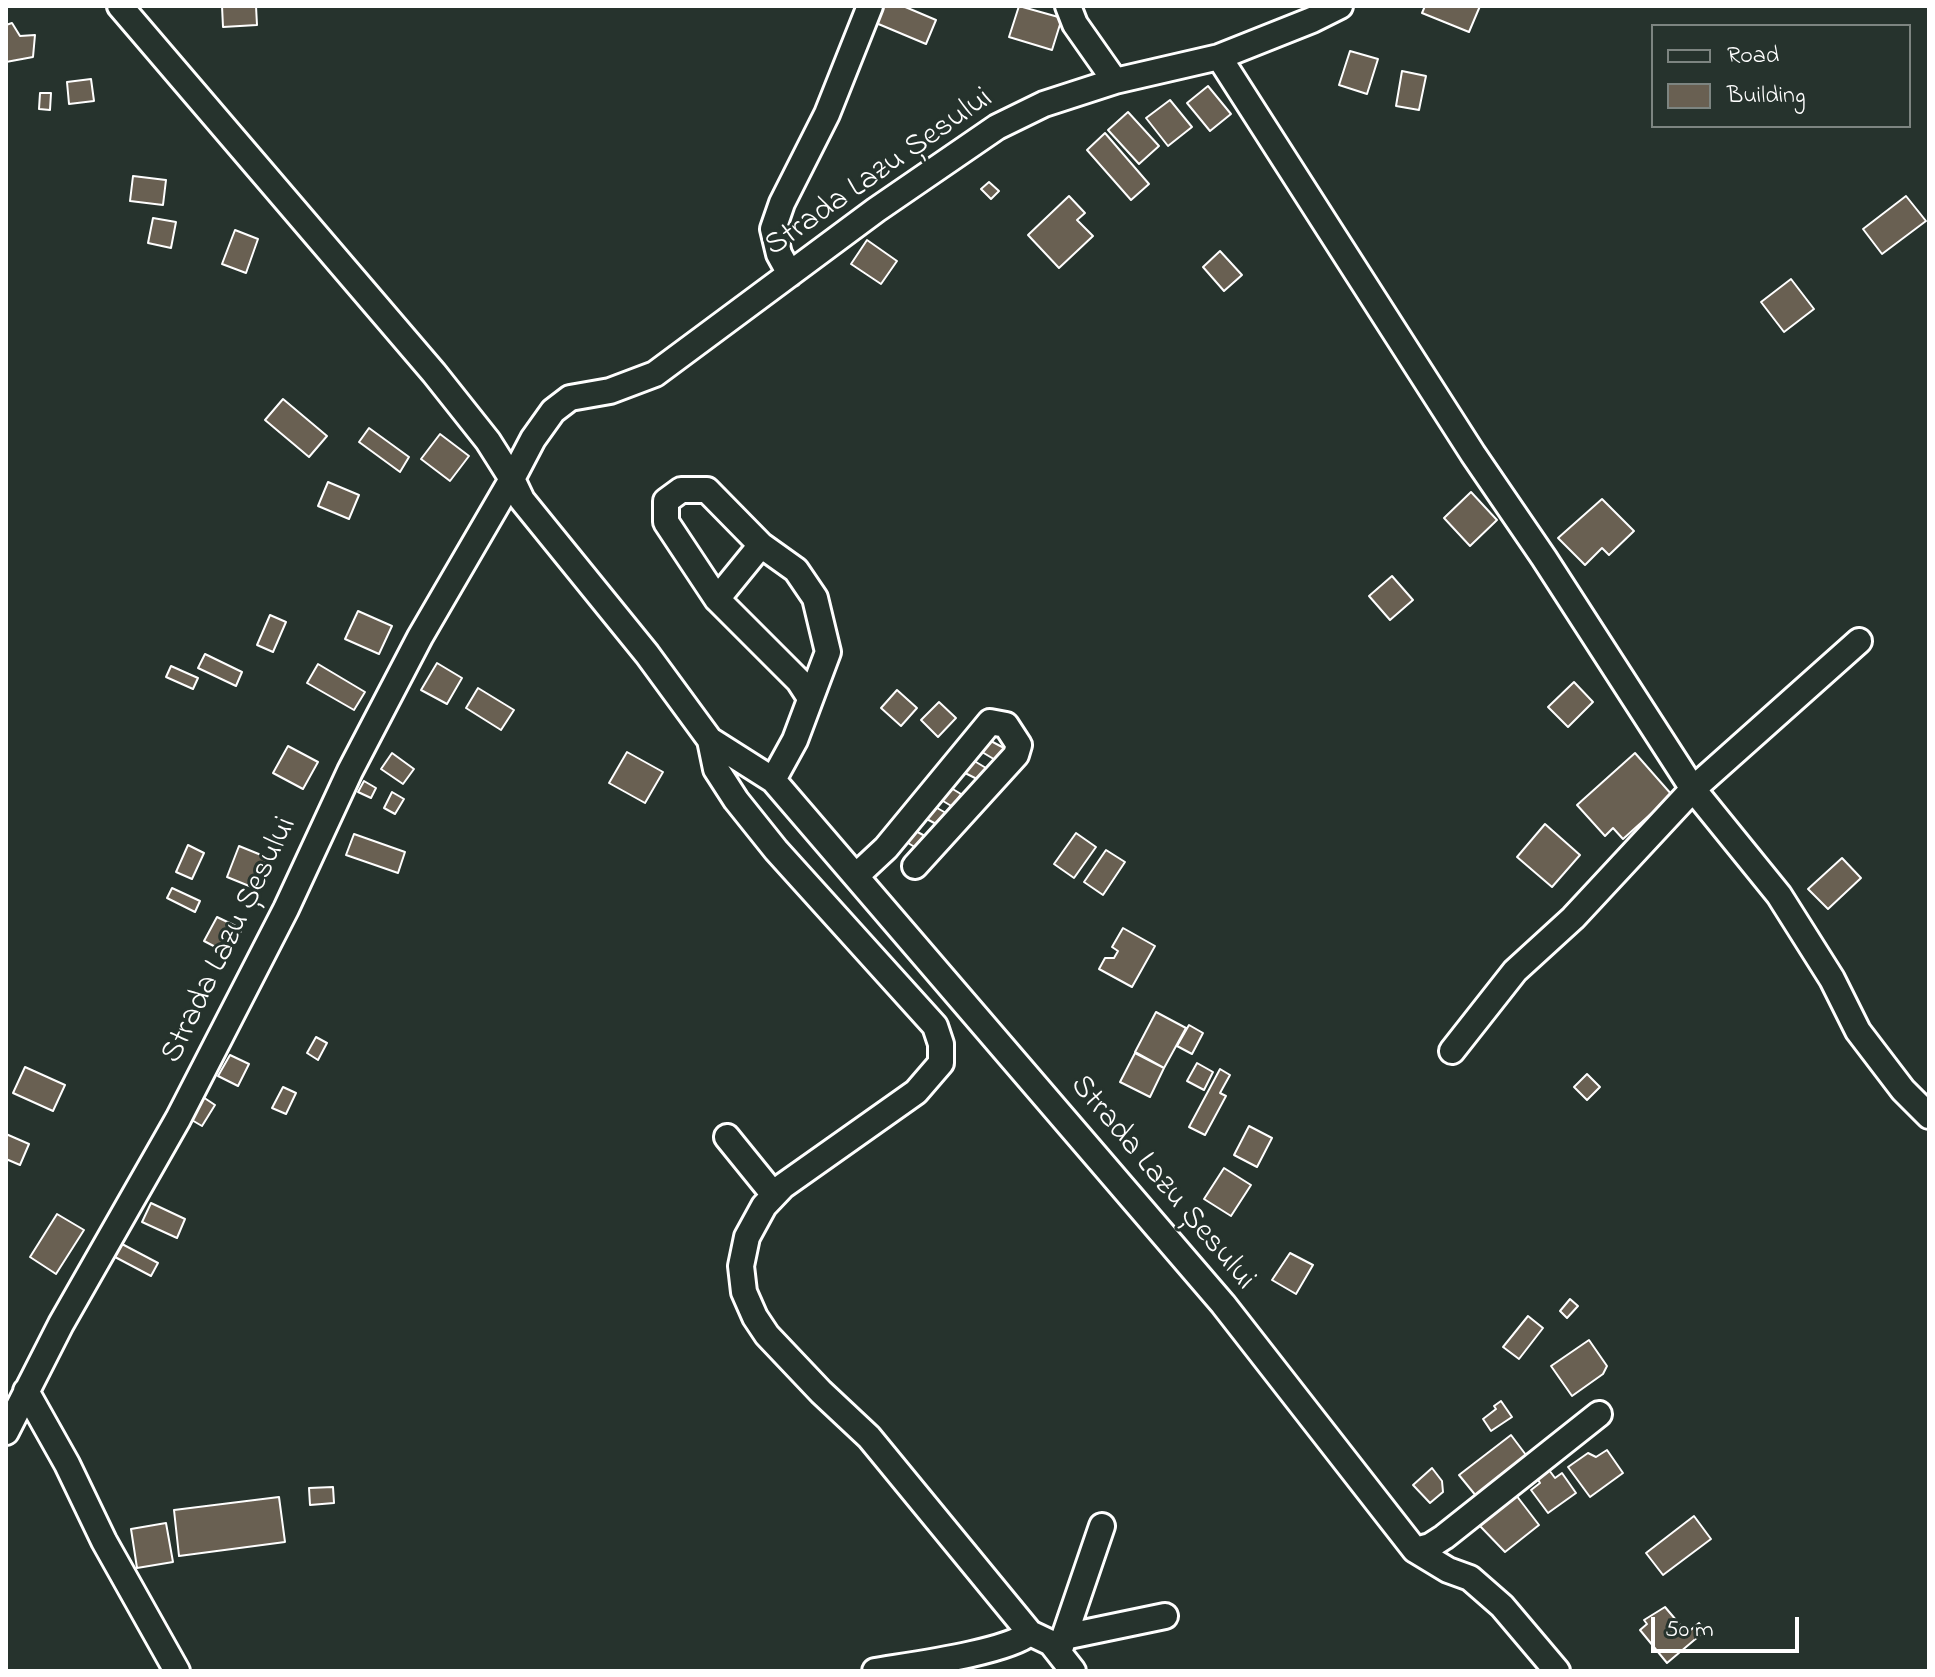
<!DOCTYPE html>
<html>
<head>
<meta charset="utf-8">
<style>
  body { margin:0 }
  #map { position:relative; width:1935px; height:1677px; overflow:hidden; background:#26332d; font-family:"Indie Flower",sans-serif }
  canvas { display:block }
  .frame { position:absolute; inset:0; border:8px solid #fff; pointer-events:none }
  .legend { position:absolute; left:1651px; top:24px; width:260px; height:104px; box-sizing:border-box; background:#26332d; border:2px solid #7d8581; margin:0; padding:10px 14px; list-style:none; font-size:24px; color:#fff }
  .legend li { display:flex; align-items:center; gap:16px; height:40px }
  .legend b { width:40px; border:2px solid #7d8581 }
  .scale { position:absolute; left:1651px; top:1617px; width:148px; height:36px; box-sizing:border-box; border:4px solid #fff; border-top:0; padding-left:10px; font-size:24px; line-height:28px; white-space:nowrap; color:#fff; -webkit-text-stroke:6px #26332d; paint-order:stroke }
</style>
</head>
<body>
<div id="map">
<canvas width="1935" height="1677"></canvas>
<div class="frame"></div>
<ul class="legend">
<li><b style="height:10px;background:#26332d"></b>Road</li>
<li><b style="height:22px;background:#696052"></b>Building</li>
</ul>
<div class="scale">50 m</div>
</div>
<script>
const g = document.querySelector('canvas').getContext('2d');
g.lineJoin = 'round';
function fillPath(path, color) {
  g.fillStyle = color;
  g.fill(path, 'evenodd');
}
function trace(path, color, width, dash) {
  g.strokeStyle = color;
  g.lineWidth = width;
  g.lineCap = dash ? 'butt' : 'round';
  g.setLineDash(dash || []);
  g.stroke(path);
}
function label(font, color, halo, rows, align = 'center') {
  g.font = font + ' "Indie Flower",sans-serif';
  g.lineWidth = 6;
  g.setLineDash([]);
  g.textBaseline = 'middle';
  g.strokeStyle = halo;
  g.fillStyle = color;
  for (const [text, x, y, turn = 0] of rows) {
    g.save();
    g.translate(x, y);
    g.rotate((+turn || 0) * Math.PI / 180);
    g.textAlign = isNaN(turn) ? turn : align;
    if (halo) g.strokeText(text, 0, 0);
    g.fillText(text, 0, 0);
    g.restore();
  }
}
const building = new Path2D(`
  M222 6H256L257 25 223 27Z
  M883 6H903L936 20 926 44 876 23Z
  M1019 6 1062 18 1052 50 1009 37Z
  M1425 6H1480L1469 32 1422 13Z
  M12 23 20 36 35 35 33 57 6 62V25Z
  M1350 51 1378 59 1367 94 1339 85Z
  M1402 71 1426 76 1419 110 1396 106Z
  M91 79 94 101 69 104 67 82Z
  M1208 86 1231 114 1210 131 1187 103Z
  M40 93H51L50 110 39 109Z
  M1170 100 1192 127 1168 146 1146 118Z
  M1128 112 1159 146 1139 164 1108 130Z
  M1105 133 1149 184 1131 200 1087 150Z
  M133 176 166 180 163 205 130 201Z
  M989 182 999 191 991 199 981 189Z
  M1069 196 1085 213 1077 220 1093 236 1059 268 1028 235Z
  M1906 196 1926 221 1882 254 1863 229Z
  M153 218 176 222 171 248 148 243Z
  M235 230 258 239 246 273 222 264Z
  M867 240 897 261 881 284 851 264Z
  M1220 251 1242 275 1224 291 1203 267Z
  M1791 279 1814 309 1784 332 1761 302Z
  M283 399 327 436 309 457 265 420Z
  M369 428 409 457 400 472 359 442Z
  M440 434 469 456 450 481 421 459Z
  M328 482 359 495 349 519 318 506Z
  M1471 492 1497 520 1470 546 1444 518Z
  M1602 499 1634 531 1609 555 1602 548 1585 565 1558 538Z
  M1392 576 1413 600 1390 620 1369 596Z
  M358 611 392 626 379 654 345 639Z
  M270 615 286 622 273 652 257 645Z
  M205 654 242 672 236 686 198 668Z
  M437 663 462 678 447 704 421 690Z
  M318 664 365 692 354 710 307 683Z
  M171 666 198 678 193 689 166 677Z
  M1574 682 1593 702 1568 727 1548 707Z
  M478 688 514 710 501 730 466 708Z
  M897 690 917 708 901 726 881 708Z
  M939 702 956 718 938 737 921 720Z
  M989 740 1004 748 997 761 982 752Z
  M288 746 318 762 303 789 273 773Z
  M627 752 663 772 645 803 609 783Z
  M392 753 414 769 403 784 381 769Z
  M1635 753 1672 795 1623 839 1613 828 1605 836 1577 805Z
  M971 759 986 768 979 780 963 772Z
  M364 781 376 788 371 798 358 792Z
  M946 785 961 794 953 807 938 798Z
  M392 792 404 799 395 814 384 808Z
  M930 804 946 813 938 825 923 817Z
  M1545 824 1580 855 1552 887 1517 857Z
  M910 828 925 836 918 849 903 840Z
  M1076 833 1096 847 1074 878 1054 864Z
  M354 834 405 852 398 873 346 855Z
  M188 845 204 853 192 879 176 872Z
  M239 846 271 859 259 890 227 877Z
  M1106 850 1125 862 1103 895 1084 882Z
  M1842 858 1861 878 1828 909 1808 889Z
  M172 888 200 901 195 912 167 898Z
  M217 917 242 929 229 954 204 941Z
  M1123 928 1155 946 1132 987 1099 969 1105 958H1114L1118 951 1112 947Z
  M1156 1012 1186 1028 1164 1068 1135 1052Z
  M1189 1025 1203 1033 1192 1054 1177 1046Z
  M316 1037 327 1043 318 1060 307 1053Z
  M1135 1053 1164 1068 1150 1097 1120 1082Z
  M230 1055 249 1064 238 1086 218 1076Z
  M1197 1063 1213 1072 1204 1090 1187 1081Z
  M25 1067 65 1085 53 1111 13 1093Z
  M1220 1069 1230 1075 1220 1093 1226 1096 1205 1135 1189 1127Z
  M1587 1074 1600 1087 1587 1100 1574 1087Z
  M283 1087 296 1093 286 1114 272 1108Z
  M203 1097 215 1105 202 1126 190 1119Z
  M1249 1126 1272 1138 1257 1167 1234 1155Z
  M6 1134 29 1144 20 1165 6 1159Z
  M1224 1168 1251 1185 1231 1216 1204 1199Z
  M151 1203 185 1219 177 1238 142 1222Z
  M57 1214 84 1230 56 1274 30 1257Z
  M122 1244 158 1263 151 1276 115 1257Z
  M1290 1253 1313 1265 1296 1294 1272 1280Z
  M1570 1299 1578 1306 1567 1318 1560 1311Z
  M1528 1316 1543 1328 1519 1359 1503 1347Z
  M1589 1340 1607 1366 1603 1374 1572 1396 1551 1366Z
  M1501 1401 1512 1417 1491 1431 1483 1419 1496 1409 1494 1406Z
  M1511 1435 1532 1463 1481 1502 1459 1475Z
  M1607 1450 1623 1473 1590 1497 1568 1467 1588 1453 1596 1457Z
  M1432 1468 1442 1481 1443 1492 1430 1503 1413 1485Z
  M1549 1470 1555 1478 1562 1473 1576 1493 1548 1513 1531 1490 1540 1483 1537 1478Z
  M333 1487 334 1503 310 1505 309 1488Z
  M1516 1495 1539 1525 1505 1552 1479 1525 1492 1515 1489 1510 1503 1505Z
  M279 1497 285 1542 179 1556 174 1510Z
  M1694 1516 1711 1539 1663 1575 1646 1553Z
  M166 1523 173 1562 137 1568 131 1529Z
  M1665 1607 1687 1633 1699 1623 1705 1631 1667 1663 1640 1630 1647 1624 1644 1620Z`);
fillPath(building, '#696052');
trace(building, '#fff', 2);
const minor = new Path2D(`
  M1068 6 1075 24 1115 81
  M1340 6 1312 20 1219 57 1115 81 1044 104 997 127 876 210 655 374 610 391 570 398 553 411 533 439 512 479 522 500 647 654 710 740 773 780 1223 1304 1415 1550 1448 1570 1470 1578 1502 1606 1557 1671
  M1219 57 1473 454 1544 558 1693 789 1573 918 1515 971 1452 1051
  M790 274 779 254 773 229 782 203 827 114 870 6
  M717 599 761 545
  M1859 641 1693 789 1779 895 1832 979 1858 1031 1903 1090 1929 1116
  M710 740 716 769 736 800 776 850 935 1026 941 1044V1063L916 1092 783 1186 764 1206 747 1237 741 1266 744 1292 755 1317 767 1335 821 1392 869 1437 1030 1633 1051 1643 1073 1671
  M773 780 795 740 828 652 815 598 796 570 761 545 707 490H681L666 501V522L717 599 799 681 810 698
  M856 876 886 848 990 722 1006 725 1019 745 1016 755 915 866
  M727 1137 774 1195
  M26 1391 67 1464 104 1541 177 1671
  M6 1432 61 1324 178 1119 286 909 350 771 420 637 512 479 488 441 434 373 120 6
  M1415 1550 1430 1546 1444 1537 1599 1414
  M1064 1637 1165 1616
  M1059 1652 1102 1526
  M875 1671C910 1665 1005 1653 1030 1633`);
trace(minor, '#fff', 30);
trace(minor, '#26332d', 24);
label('32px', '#fff', '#26332d', [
  ["Strada Lazu Șesului",880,174,-35],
  ["Strada Lazu Șesului",231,941,-64],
  ["Strada Lazu Șesului",1161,1184,50]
]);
</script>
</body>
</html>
